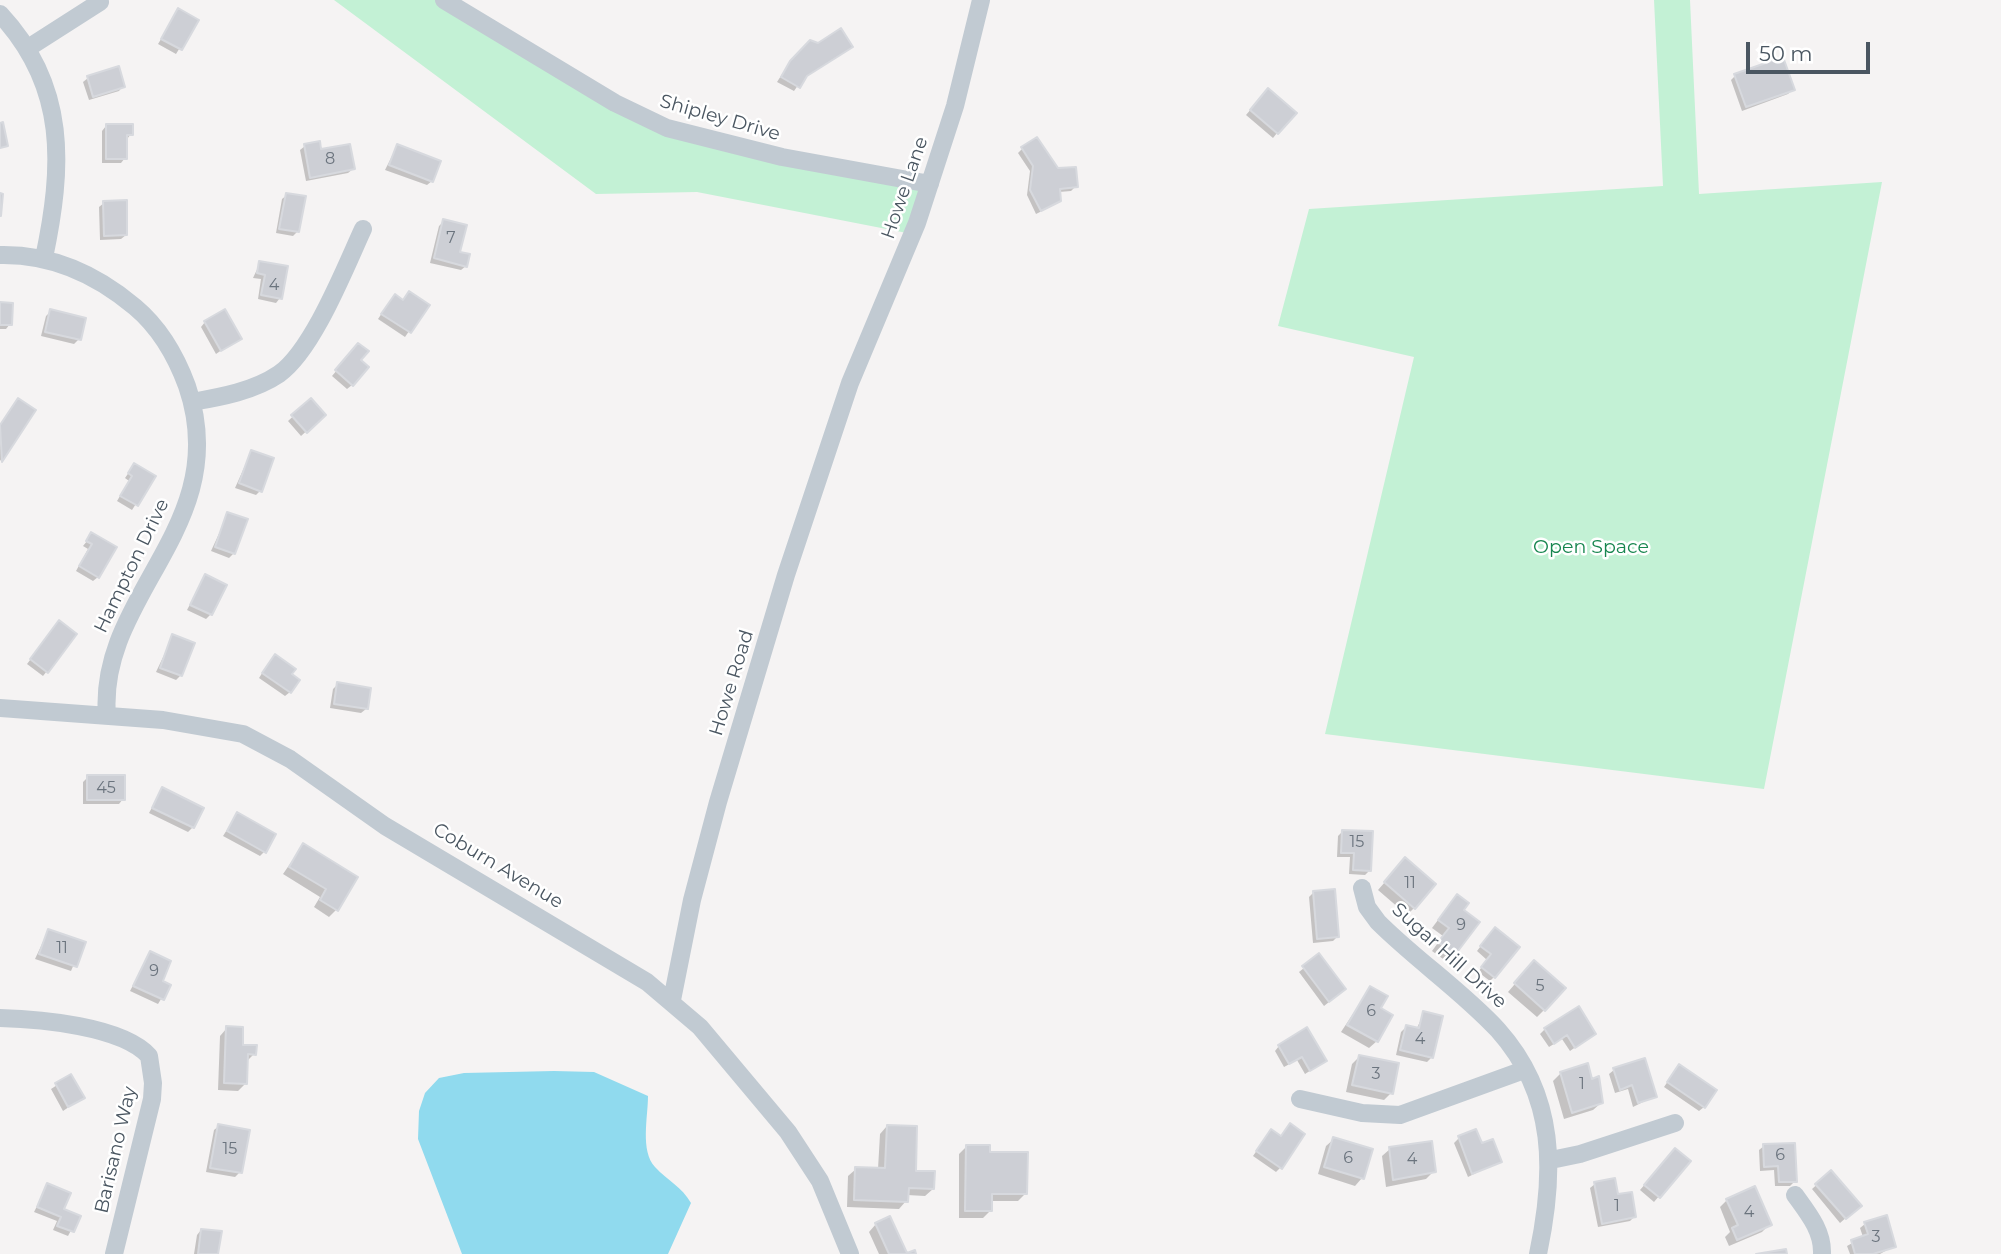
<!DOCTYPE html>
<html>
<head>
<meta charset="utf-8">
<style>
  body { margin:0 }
  #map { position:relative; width:2001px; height:1254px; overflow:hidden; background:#f5f3f3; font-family:Montserrat,sans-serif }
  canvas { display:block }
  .scale { position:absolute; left:1746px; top:42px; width:124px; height:32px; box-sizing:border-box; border:4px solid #4a5661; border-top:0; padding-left:9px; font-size:21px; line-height:24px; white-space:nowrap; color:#4a5661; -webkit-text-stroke:5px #fff; paint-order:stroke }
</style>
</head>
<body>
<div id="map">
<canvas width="2001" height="1254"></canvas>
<div class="scale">50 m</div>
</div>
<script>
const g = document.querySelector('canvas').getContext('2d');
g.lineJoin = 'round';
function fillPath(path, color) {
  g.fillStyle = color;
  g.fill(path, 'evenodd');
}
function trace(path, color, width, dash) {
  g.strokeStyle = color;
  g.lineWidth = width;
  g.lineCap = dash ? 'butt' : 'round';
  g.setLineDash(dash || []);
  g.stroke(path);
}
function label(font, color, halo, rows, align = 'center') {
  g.font = font + ' Montserrat,sans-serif';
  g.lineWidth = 5;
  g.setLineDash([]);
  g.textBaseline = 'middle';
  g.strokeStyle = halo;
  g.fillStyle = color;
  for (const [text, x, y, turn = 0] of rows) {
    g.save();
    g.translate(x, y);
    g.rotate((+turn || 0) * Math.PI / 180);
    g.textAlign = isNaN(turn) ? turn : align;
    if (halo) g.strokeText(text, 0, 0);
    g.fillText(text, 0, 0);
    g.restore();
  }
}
fillPath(new Path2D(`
  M334 0H444L650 121 930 184 912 234 697 192 596 194Z
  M1654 0H1690L1699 194 1882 182 1764 789 1325 734 1414 357 1278 326 1309 209 1663 186Z`), '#c3f1d5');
fillPath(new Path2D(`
  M554 1071 594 1072 648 1096C648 1117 640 1151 655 1167 668 1181 682 1187 691 1203L668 1254H462L418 1139 419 1111 425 1093 439 1078 464 1073Z`), '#90daee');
fillPath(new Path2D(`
  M179 10 197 20 176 54 158 44Z
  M810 42 846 51 803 78 794 91 777 82 786 68Z
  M1735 76 1793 89 1788 94 1742 111 1731 80Z
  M88 78 123 86 119 91 89 100 83 82Z
  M1263 95 1277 133 1273 138 1246 115Z
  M106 126 131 134 127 139 125 158 121 163H102V131Z
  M305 146 353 169 348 173 306 181 300 150Z
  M397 146 432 181 427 185 385 170Z
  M1022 149 1057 170 1076 186 1071 191 1059 192V200L1054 205 1036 214 1027 195 1030 171 1018 153Z
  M287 195 297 232 293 236 276 233 282 199Z
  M104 203 126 235 121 239 100 240 99 207Z
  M444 221 466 266 461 270 430 263 439 226Z
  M260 263 280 298 276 303 258 299 261 279 253 278Z
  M409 293 427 305 405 337 378 319 390 301H402Z
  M0 304 10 324 6 329H0Z
  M51 311 79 339 74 344 41 336 46 316Z
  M205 322 239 338 216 354 201 327Z
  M354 350 358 361 352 385 347 389 332 376Z
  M18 400 34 410 0 461V425Z
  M311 400 324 415 301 436 288 421Z
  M251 452 260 491 256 495 235 488Z
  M134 465 154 476 132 510 117 501 129 481 125 478Z
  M228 514 234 553 229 558 211 551Z
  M92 535 98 577 93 581 76 571 88 549 83 546Z
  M205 576 211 614 206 619 187 610Z
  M55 627 47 671 43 676 27 664Z
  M173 636 181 675 176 680 156 672Z
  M270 661 290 675V692L285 696 259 678Z
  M338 684 366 709 361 713 330 708 333 689Z
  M88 777 123 799 119 804H83V782Z
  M162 789 193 827 188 832 149 813Z
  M237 814 264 852 260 856 223 836Z
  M1342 832 1370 870 1365 875 1349 874 1350 857H1337L1338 836Z
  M303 845 337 909 329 917 314 907 320 897 283 874Z
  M1398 867 1414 908 1407 915 1378 890Z
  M1313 893 1338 936 1333 941 1313 943 1309 897Z
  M1450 904 1461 910 1454 954 1446 961 1432 951 1443 936 1432 928Z
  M48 931 83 943 71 971 35 959Z
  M1490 934 1494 977 1490 981 1478 972 1487 960 1477 951Z
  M150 953 160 981 169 986 158 1004 130 991Z
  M1319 956 1339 994 1324 1006 1299 972Z
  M1527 970 1544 1010 1537 1017 1508 992Z
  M1370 988 1378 1008 1377 1041 1369 1048 1341 1032Z
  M1424 1013 1432 1057 1427 1062 1396 1055 1401 1032 1406 1027 1416 1030Z
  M227 1028 241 1046 254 1054 246 1062 245 1084 238 1091 218 1090 220 1036Z
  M1545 1029 1594 1034 1570 1051 1562 1039 1549 1047 1540 1034Z
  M1279 1046 1325 1061 1305 1074 1297 1060 1284 1067 1275 1051Z
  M1359 1057 1391 1093 1384 1100 1346 1092 1352 1064Z
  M1643 1060 1655 1096 1633 1107 1628 1089 1615 1093 1609 1074 1614 1070Z
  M1675 1071 1704 1107 1699 1111 1664 1087Z
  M1561 1073 1591 1081 1598 1079 1601 1103 1593 1110 1564 1119 1553 1081Z
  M71 1076 82 1098 63 1111 51 1089Z
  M219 1126 240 1172 235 1177 206 1172 214 1130Z
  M887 1126 914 1172 933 1189 925 1196 907 1195 906 1201 899 1209 847 1207 848 1176 856 1169H878L880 1134Z
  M1267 1136 1280 1168 1276 1172 1253 1156Z
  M1459 1138 1481 1146 1500 1161 1468 1177 1454 1143Z
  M1334 1139 1362 1178 1355 1186 1318 1174 1326 1146Z
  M1764 1146 1795 1181 1790 1186H1775L1774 1170 1760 1171 1759 1150Z
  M966 1147 1026 1193 1018 1201H990V1211L983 1218H959V1154Z
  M1390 1149 1434 1171 1426 1179 1386 1187 1382 1156Z
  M1671 1154 1689 1161 1654 1202 1640 1190Z
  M1831 1172 1855 1210 1840 1223 1812 1189Z
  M1595 1184 1617 1196 1635 1216 1630 1221 1598 1227 1590 1188Z
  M48 1185 62 1210 78 1217 68 1236 53 1230 57 1221 34 1212Z
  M1727 1200 1770 1224 1762 1232 1729 1246 1725 1237 1730 1232 1720 1207Z
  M876 1224 905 1254H879L869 1232Z
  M1865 1224 1894 1246 1880 1254H1850L1847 1246 1863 1237 1860 1228Z
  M201 1230 217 1254H194L197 1235Z`), '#0003');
const building = new Path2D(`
  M178 8 199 20 182 50 161 39Z
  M841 28 853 47 807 76 800 88 781 77 790 61 810 40 818 43Z
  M1783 57 1795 90 1746 107 1734 74Z
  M119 66 125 87 93 97 87 76Z
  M1268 88 1297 113 1278 134 1250 110Z
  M3 122 8 146 0 148V123Z
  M106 124H133V135H127V159H106Z
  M1037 137 1058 168 1076 167 1078 187 1060 189 1061 201 1041 211 1030 190 1033 166 1021 147Z
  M320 141 321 149 350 144 355 169 310 178 304 144Z
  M397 144 441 161 433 182 389 165Z
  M0 193 3 194 1 216H0Z
  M286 193 306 196 299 232 279 229Z
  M127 200V235L104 236 103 201Z
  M443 219 467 225 460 252 470 254 467 267 434 258Z
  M259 261 288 266 282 299 261 295 265 275 257 273Z
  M409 291 430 305 411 333 381 314 395 294 403 300Z
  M0 302 13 303 12 325H0Z
  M50 309 86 318 81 340 45 332Z
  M225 309 242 339 221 351 204 321Z
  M358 343 369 351 361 360 369 367 353 386 335 370Z
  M18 398 36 410 2 462 0 425Z
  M311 398 326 415 307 433 291 415Z
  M251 450 274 458 262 492 239 483Z
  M134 463 156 476 138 506 120 496 132 476 128 473Z
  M227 512 248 519 235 554 215 547Z
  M91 532 117 547 99 578 79 566 92 544 86 541Z
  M205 574 227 585 212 615 190 605Z
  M59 620 77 634 48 673 30 659Z
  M172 634 195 643 182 676 160 668Z
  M275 654 296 669 292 674 300 680 291 693 262 673Z
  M337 682 371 688 368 709 334 704Z
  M87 775H125V800H87Z
  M162 787 204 808 194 828 152 808Z
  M237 812 276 834 266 853 227 831Z
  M1342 830 1373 831 1371 871 1353 870 1354 853H1341Z
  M303 843 358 877 338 911 320 900 326 889 289 867Z
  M1405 857 1436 884 1415 909 1384 882Z
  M1335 889 1339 937 1317 939 1313 891Z
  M1457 894 1469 903 1464 910 1480 922 1455 955 1438 942 1449 928 1438 920Z
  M1495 927 1520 947 1495 978 1481 967 1491 954 1480 946Z
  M48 929 86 942 77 967 39 954Z
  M150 951 171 961 163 981 171 985 164 1000 133 986Z
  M1319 953 1346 989 1329 1002 1302 966Z
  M1534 960 1566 988 1545 1011 1514 983Z
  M1370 986 1388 996 1381 1008 1393 1015 1378 1042 1347 1025Z
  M1579 1006 1596 1034 1575 1048 1567 1035 1554 1044 1544 1028Z
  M1423 1011 1443 1016 1433 1058 1400 1050 1406 1025 1419 1028Z
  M226 1026 243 1027V1045H257L256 1055 248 1054 247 1084 224 1083Z
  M1307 1027 1327 1061 1310 1071 1302 1057 1289 1064 1278 1045Z
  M1359 1055 1399 1063 1393 1094 1352 1085Z
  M1645 1058 1657 1097 1638 1103 1632 1085 1620 1090 1613 1068Z
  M1588 1063 1592 1079 1599 1076 1603 1103 1572 1113 1560 1072Z
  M1679 1064 1717 1090 1705 1108 1667 1082Z
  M71 1074 85 1098 68 1107 55 1083Z
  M1290 1123 1305 1134 1282 1169 1256 1151 1271 1129 1281 1136Z
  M218 1124 250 1130 242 1173 210 1168Z
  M887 1125 917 1126 916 1171H935L934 1189 909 1188 908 1202 854 1200 855 1167 885 1168Z
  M1476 1129 1482 1143 1493 1139 1502 1162 1472 1174 1458 1136Z
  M1333 1137 1373 1149 1364 1179 1324 1167Z
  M1432 1141 1436 1172 1393 1180 1389 1147Z
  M1795 1143 1797 1182H1779L1778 1166 1764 1167 1763 1144Z
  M966 1145H990V1152H1028L1027 1194H992V1211H965Z
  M1675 1148 1691 1161 1660 1198 1644 1185Z
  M1831 1170 1862 1206 1846 1219 1815 1184Z
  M1615 1178 1618 1194 1632 1192 1636 1217 1602 1224 1594 1182Z
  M47 1183 71 1193 64 1209 81 1216 74 1232 57 1226 61 1217 37 1207Z
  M1755 1186 1772 1225 1737 1240 1732 1228 1738 1225 1726 1199Z
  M1887 1215 1896 1247 1873 1254H1855L1851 1240 1868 1234 1864 1222Z
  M890 1216 907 1253 915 1250 916 1254H889L875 1223Z
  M201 1229 222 1231 218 1254H198Z
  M1786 1249 1787 1254H1756Z`);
fillPath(building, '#cdcfd5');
trace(building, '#d7d9de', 2);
trace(new Path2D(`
  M444 0 615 103 667 128 782 157 930 184
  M0 14C68 87 63 167 44 258
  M28 48 100 2
  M0 255C51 254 96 274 135 307 160 328 176 356 187 386 235 526 97 594 107 716
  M192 402C221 397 254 391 279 374 313 350 345 268 363 229
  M0 708 163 720 243 734 290 759 385 826 647 982 700 1027 788 1132 820 1181 850 1254
  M1362 888 1367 907 1378 922C1416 960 1462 991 1498 1030 1557 1096 1555 1174 1538 1254
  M672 1000 692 900 718 802 786 575 850 383 917 223 955 106 981 0
  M0 1018C39 1019 122 1026 149 1056L153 1083 152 1099 114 1254
  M1300 1099 1362 1113 1400 1115 1524 1070
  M1551 1160 1580 1154 1675 1123
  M1795 1195C1808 1213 1823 1231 1822 1254`), '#c1cad2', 18);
label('16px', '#6b747e', null, [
  ["8",330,159],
  ["7",451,238],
  ["4",274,285],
  ["45",106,788],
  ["15",1357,842],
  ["11",1410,883],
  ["9",1461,925],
  ["11",62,948],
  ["9",154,971],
  ["5",1540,986],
  ["6",1371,1011],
  ["4",1420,1039],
  ["3",1376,1074],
  ["1",1582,1084],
  ["15",230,1149],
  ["6",1780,1155],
  ["6",1348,1158],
  ["4",1412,1159],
  ["1",1617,1206],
  ["4",1749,1212],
  ["3",1876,1237]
]);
label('19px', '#4a5661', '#fff', [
  ["Shipley Drive",720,118,16],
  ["Howe Lane",905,188,-71],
  ["Hampton Drive",132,566,-64],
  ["Howe Road",732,683,-73],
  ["Coburn Avenue",498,866,31],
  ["Sugar Hill Drive",1449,956,42],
  ["Barisano Way",116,1150,-77]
]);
label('19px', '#17864f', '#fff', [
  ["Open Space",1591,547]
]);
</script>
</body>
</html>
